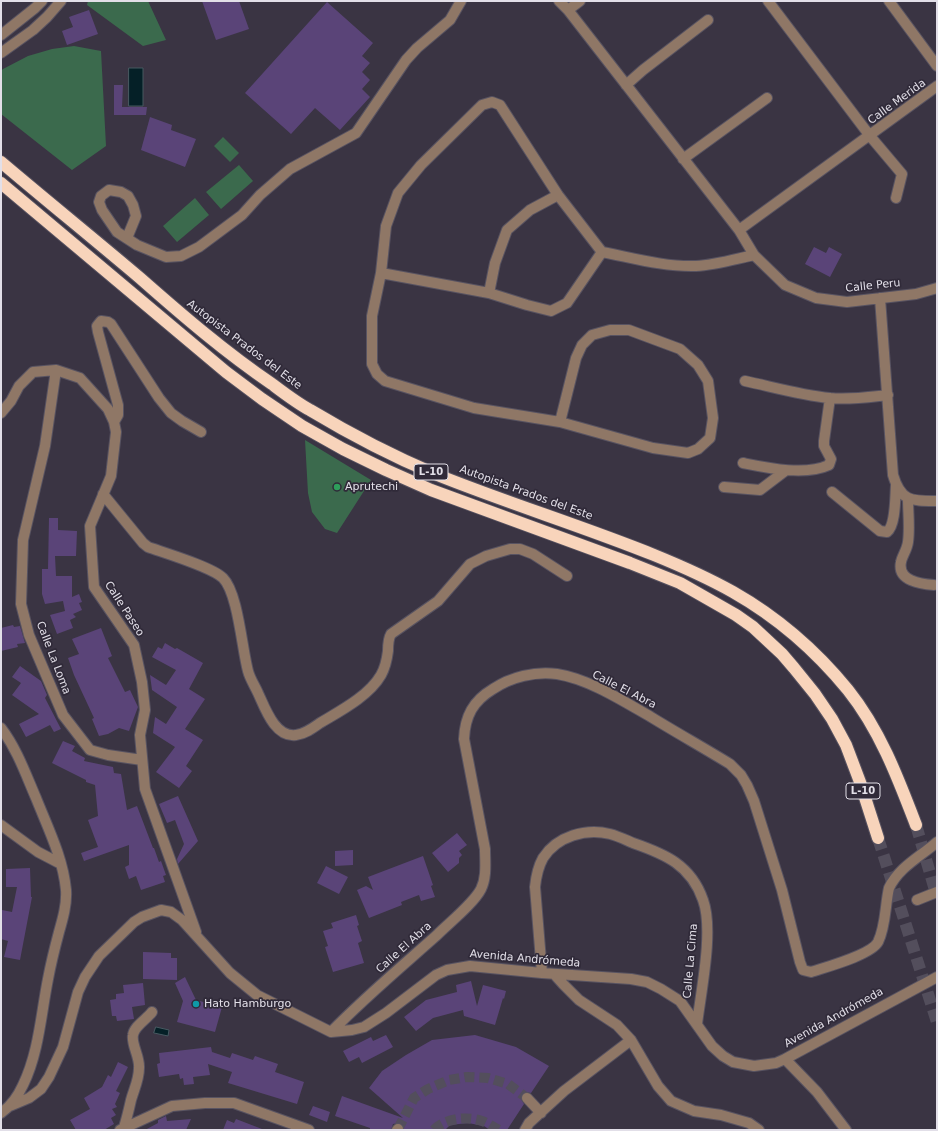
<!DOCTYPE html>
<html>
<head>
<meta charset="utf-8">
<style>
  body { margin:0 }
  #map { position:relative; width:938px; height:1131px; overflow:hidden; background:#3a3443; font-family:"DejaVu Sans",sans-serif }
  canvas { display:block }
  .frame { position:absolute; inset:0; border:2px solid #e2dfe8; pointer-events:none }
</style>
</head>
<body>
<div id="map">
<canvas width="938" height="1131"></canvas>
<div class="frame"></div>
</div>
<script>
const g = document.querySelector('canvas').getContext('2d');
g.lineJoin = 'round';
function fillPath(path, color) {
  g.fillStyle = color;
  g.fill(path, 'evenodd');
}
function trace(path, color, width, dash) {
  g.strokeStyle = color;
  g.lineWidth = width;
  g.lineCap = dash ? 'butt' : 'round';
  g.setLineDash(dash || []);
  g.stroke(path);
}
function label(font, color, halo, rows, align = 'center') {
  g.font = font + ' "DejaVu Sans",sans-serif';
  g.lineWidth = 3.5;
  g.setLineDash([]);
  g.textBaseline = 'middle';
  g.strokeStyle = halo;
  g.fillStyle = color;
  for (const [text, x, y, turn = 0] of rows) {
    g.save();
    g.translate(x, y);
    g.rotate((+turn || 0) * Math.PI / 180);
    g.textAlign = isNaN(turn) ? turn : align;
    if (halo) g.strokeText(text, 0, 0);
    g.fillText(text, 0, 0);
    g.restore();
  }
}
fillPath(new Path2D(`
  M88 1H148L166 40 143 46 87 5Z
  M74 46 101 51 106 146 72 170 1 114V71L3 69 28 56 52 49Z
  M223 137 239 153 230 162 214 146Z
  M239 165 253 181 221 209 206 192Z
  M195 198 209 215 177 242 163 226Z
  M305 440 371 480 337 533 325 529 312 512 308 493Z`), '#3b6a4d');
const water = new Path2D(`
  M129 68H143V106H129Z
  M156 1027 169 1030 168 1036 154 1033Z`);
fillPath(water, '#052027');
trace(water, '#475961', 1);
fillPath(new Path2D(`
  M202 1H239L249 29 216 40Z
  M327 2 373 43 362 56 370 63 362 72 370 80 362 89 370 97 340 130 315 108 291 134 245 93Z
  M89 10 98 34 67 45 62 31 73 27 69 17Z
  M114 85H123L122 107H147L146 115H114Z
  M150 117 172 125 171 130 196 139 185 167 141 150Z
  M814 247 826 253 829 247 842 254 830 277 805 264Z
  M49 518H58V530L77 531 76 556H55L56 576H72V597L79 594 82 602 79 603 82 610 73 614 76 617 70 620 73 628 57 634 50 615 65 611 63 601 45 604 42 594V569H48Z
  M13 625 14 627 20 626 25 643 17 644 18 647 1 651V628Z
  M101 628 112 656 108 658 125 692 130 690 138 707 129 731 119 728 108 734 99 736 92 719 94 718 74 675 68 658 79 654 72 639Z
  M165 643 175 649 177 648 203 663 189 689 205 699 185 729 203 740 186 766 192 771 179 788 156 772 175 747 153 733 155 717 166 724 177 707 152 690 150 675 166 685 176 670 152 657 158 647 162 649Z
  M20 666 41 681 47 695 45 698 61 729 54 732 50 725 26 737 19 724 39 714 12 695 21 683 12 677Z
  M63 741 75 746 72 751 85 758 84 761 113 767 114 773 121 774 127 810 137 806 153 848H154L159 862 161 861 166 875 163 876 165 882 141 890 136 876 129 879 125 867 129 865V845L84 861 81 853 98 847 88 820 98 816 95 785 86 782V780L52 763Z
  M178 796 198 841 178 864 177 859 184 844 175 820 167 823 159 804Z
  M457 833 467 845 459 851 462 855 459 858V863L448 872 432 853Z
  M353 850V865L335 866V851Z
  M423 856 433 885 431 886 435 897 421 901 419 895 401 902 402 905 369 918 357 890 366 886 373 890 368 877Z
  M326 866 348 877 339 894 317 883Z
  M30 868 31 897H32L20 960 4 957 8 941 1 939V917L2 910 12 912 17 887H6V869Z
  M356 915 359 925 357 926 362 941 358 943 364 963 333 972 325 947 328 946 323 931 333 928 331 923Z
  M143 952 171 953V958H177V980L143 979Z
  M185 977 196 1000 222 1007 215 1032 177 1022 183 1001 175 983Z
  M471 981 477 1006 483 985 506 991 504 999 503 998 495 1025 464 1016 463 1010 433 1018 416 1031 404 1017 426 1000 457 992 456 985Z
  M143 983 145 1005 132 1007 134 1019 117 1021 116 1016H112L110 1000 116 999V994L124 993 123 985Z
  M386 1035 393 1047 362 1063 359 1057 349 1062 343 1051 371 1037 373 1041Z
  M475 1035 516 1047 549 1066 531 1093 526 1092 522 1094 521 1099 524 1104 507 1130H490L484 1126 468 1123 450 1125 445 1130H404L403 1125 399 1123 393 1124 391 1130H370V1128L335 1116 342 1096 403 1118 369 1088 382 1071 406 1055 432 1040Z
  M211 1047 212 1052 230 1058 232 1053 253 1060 255 1056 278 1064 275 1072 304 1082 297 1104 228 1083 232 1072 208 1064 210 1075 193 1077 194 1084 184 1085 183 1078 180 1079 179 1074 159 1077 157 1064 160 1063 159 1053Z
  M118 1062 128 1067 116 1091 120 1093 115 1104 117 1107 112 1109 116 1115 111 1118 114 1124 104 1130H76L70 1120 90 1109 84 1098 102 1087 108 1075 111 1077Z
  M313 1106 330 1112 327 1122 309 1115Z
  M166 1116 167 1121 191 1119 186 1130H145L158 1123V1120Z
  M236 1119 262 1129V1130H223L227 1120 234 1123Z`), '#5a4478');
trace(new Path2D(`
  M398 1129 414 1098 428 1089 449 1080 467 1077 488 1078 508 1084 527 1098
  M434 1130C445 1118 467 1116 482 1121 488 1123 493 1127 499 1130`), '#534e5c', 10, [10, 5]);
trace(new Path2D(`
  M916 825 937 897
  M878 838 937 1022`), '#534e5c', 12, [12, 6]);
const minor = new Path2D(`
  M559 1 568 10 739 230 754 255 785 285 816 298 847 302 916 294 937 288
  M768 1 870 136 902 174 896 198
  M889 1 937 66
  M568 10 580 1
  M1 35 35 8 42 1
  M1 53 33 30 47 17 61 1
  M626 85 643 70 708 20
  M683 159 767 98
  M739 230 937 86
  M127 238 136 216 133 205 128 196 121 192 109 190 101 196 99 202 102 210 117 232 137 245 166 257 181 256 199 247 242 215 260 195 290 169 356 133 406 60 417 48 450 20 461 1
  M381 273 489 293 527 305 551 311 567 303 602 252
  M489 293 495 263 507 230 530 210 558 195
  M880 298 893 475C901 502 912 501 937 501
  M56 370 45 446 23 540 21 604 29 635 63 715 90 750 108 755 142 760
  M745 381C773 387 801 395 830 398 849 400 869 397 888 395
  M1 413 11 401 19 386 33 372 56 370 80 378 108 409 114 422 116 432 111 476 90 526 94 587 134 645 142 682 145 710 140 735 145 789 196 932
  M114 422 118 415V405L98 332 97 326 101 321 108 322 111 324 159 398 171 413 182 421 201 432
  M560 422 576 358 582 345 592 335 610 330H629L680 349 698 365 708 381 713 418 710 438 698 449 688 453 653 448 560 422 474 408 385 381 377 374 372 364V316L381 273 386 226 398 193 421 165 482 105 492 102 500 105 558 195 602 252C633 258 664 267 696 266 716 265 735 259 754 255
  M743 463C768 468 805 476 829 465L831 459 824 446V441L830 398
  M724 487 760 490 785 471
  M832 492 880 531 887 532C896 525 895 497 896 485
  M103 494 143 543 148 547C165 553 212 567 223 578 238 593 242 649 248 671 250 679 255 686 258 693 265 708 275 738 296 735 305 734 313 728 320 723 340 711 369 696 381 675 385 668 387 659 388 651 388 645 388 639 391 634L438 601 470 564 486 556 510 549H520L533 554 567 576
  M908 498C908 513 910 528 908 542 907 550 902 556 901 562 897 581 921 584 934 585
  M1 728C17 749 26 775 36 798 48 828 63 858 66 890 67 904 63 918 59 932 55 947 51 963 48 979 41 1014 39 1052 23 1085 18 1096 11 1106 1 1113
  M1 825 38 852 61 864
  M917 900 937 892
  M542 973 535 887C536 877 538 867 543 858 557 836 586 828 610 834 618 836 626 840 633 843 665 854 691 865 703 900 714 930 701 991 697 1024
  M554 974 563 984 579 1000 617 1025 631 1040 658 1086 671 1101 694 1111 721 1115 749 1123 759 1130
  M331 1032C364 998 401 967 437 935 449 923 474 903 481 889 487 877 485 862 485 849L464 739C465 716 473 701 493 689 511 677 535 671 557 674 589 679 623 701 651 717 677 733 704 748 730 764L741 775 747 785 754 801 782 890 800 962 803 970 811 972C826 967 871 955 878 942 886 926 885 905 889 888 899 867 920 857 937 842
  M785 1059 817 1092 846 1130
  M527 1098 541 1113
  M10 1106 29 1098 41 1089 49 1077 63 1047 78 992 85 977 99 956 134 922 142 917 161 910 171 912 182 920 230 973 257 995 331 1032 352 1030 364 1027 386 1013 436 975 447 970 470 966 542 973 631 979 647 982 661 989 680 1001 712 1046 723 1056 733 1062 754 1066 776 1063 785 1059 937 977
  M124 1127C127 1118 129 1109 131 1100 134 1089 139 1080 139 1068 140 1057 131 1044 133 1035 134 1026 147 1019 152 1012
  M120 1130 172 1106 205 1103H234L309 1130
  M397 1130 398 1129
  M525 1130 529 1123 564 1091 631 1040`);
const highway = new Path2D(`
  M1 162C47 201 94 239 140 278 182 315 225 352 272 384 284 393 297 403 310 410 350 434 392 456 435 474 507 503 582 526 654 555 681 566 708 578 733 592 777 617 817 652 848 690 880 730 898 778 916 825
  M1 183 226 372 262 399 302 426 343 449 386 470 431 490 630 563 680 583 736 615 753 627 782 654 794 668 815 694 832 719 846 745 860 782 878 838`);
trace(minor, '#585361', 12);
trace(highway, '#585361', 14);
trace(minor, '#8f7766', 10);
trace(highway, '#f8d4bb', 12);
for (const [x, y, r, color] of [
  [337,487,4,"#2e9e5b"],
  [196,1004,4,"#0f9aa8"]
]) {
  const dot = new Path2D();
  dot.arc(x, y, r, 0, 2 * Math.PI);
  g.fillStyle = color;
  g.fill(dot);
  trace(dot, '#302a39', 1.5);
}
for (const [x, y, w] of [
  [431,472,34],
  [863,791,34]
]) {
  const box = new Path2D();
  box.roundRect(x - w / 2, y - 8, w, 16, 3);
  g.fillStyle = '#302a39';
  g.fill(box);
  trace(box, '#e2dfe8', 1);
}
label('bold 10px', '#e2dfe8', null, [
  ["L-10",431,472],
  ["L-10",863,791]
]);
label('11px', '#e2dfe8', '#302a39', [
  ["Calle Merida",897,102,-36],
  ["Calle Peru",873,286,-6],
  ["Autopista Prados del Este",244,345,37],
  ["Autopista Prados del Este",526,493,20],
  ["Calle Paseo",124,609,57],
  ["Calle La Loma",53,658,69],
  ["Calle El Abra",624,690,27],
  ["Calle El Abra",404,948,-42],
  ["Avenida Andrómeda",525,959,5],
  ["Calle La Cima",691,961,-85],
  ["Avenida Andrómeda",834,1018,-29]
]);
label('11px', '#e2dfe8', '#302a39', [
  ["Aprutechi",345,487],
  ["Hato Hamburgo",204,1004]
], 'left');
</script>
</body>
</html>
